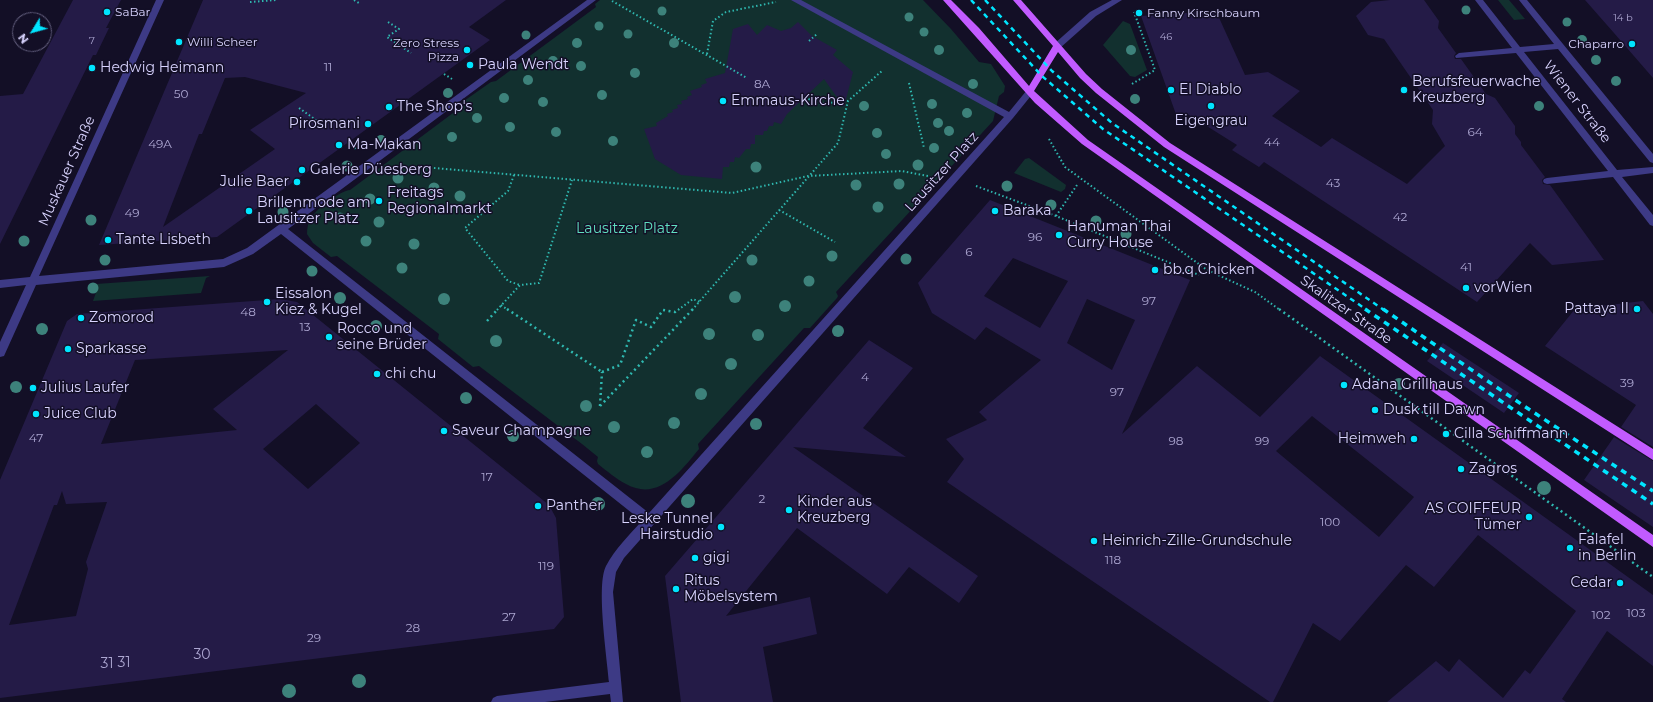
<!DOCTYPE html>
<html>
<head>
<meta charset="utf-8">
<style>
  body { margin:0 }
  #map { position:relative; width:1653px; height:702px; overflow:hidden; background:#130f26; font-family:Montserrat,sans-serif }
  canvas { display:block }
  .north { position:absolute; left:12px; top:12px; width:40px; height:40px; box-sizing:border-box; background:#130f26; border:1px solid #625e7d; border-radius:50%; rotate:233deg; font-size:11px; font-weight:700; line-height:16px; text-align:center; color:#d9d4ff }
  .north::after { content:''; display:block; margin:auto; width:14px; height:18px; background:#00e5ff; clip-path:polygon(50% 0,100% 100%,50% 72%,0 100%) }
</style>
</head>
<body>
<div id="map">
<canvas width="1653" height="702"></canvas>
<div class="north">N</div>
</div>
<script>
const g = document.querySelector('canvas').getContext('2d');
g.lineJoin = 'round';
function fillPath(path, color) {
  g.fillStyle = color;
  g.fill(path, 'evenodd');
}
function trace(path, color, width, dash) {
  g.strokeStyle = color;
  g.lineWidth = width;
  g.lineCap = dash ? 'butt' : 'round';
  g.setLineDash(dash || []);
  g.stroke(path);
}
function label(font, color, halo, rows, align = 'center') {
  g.font = font + ' Montserrat,sans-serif';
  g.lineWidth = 3;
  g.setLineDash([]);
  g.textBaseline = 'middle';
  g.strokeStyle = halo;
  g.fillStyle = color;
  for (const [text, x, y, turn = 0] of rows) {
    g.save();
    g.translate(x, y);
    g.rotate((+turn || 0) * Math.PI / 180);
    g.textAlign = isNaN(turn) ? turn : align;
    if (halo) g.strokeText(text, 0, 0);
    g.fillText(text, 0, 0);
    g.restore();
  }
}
fillPath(new Path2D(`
  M600 0H923L951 29 979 62 991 64 1005 86 1004 92 999 96 993 121 836 292 838 296 837 298 810 328H804L698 444 699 449C681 471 658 502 626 484 616 479 607 471 598 464L597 461 598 457 582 444 479 366 473 367 438 339 439 334 337 256 331 257 313 243 307 234C307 228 308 223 311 218 315 210 341 190 350 190L461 107V103L491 82 496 81 596 7 595 4Z
  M1498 0H1509L1525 19 1514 20Z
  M1123 21 1130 24 1147 70 1135 77 1130 76 1103 45Z
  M1029 158 1066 185 1065 189 1061 192 1014 173 1025 159Z
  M210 276 206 278 201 293 93 301 98 287 96 284Z`), '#12302f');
fillPath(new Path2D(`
  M73 0H121L106 28H109L96 55H93L0 244V96L23 94Z
  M203 0H506L469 27 490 40 217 237 99 245ZM245 77 306 93 250 130 275 149 163 227 199 134H202L225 78Z
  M1390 0H1424L1439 21 1438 28 1456 53 1454 56 1455 59H1461L1486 94 1495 98 1515 126V134L1521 142V145L1545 177 1542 180 1543 184 1550 185 1604 260 1552 265 1530 243 1477 302 1264 162 1259 167 1232 150 1237 145 1186 113 1178 120 1141 16 1216 11 1245 75 1268 72 1300 91 1272 116 1321 147 1332 138 1407 184 1445 146 1432 124 1433 110 1384 39 1368 35 1356 16 1371 2Z
  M1585 0H1653V78L1614 33Z
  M798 22 812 36 837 50 833 55 853 72 844 107 824 79 787 114 781 124 774 122 773 126H769L767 131H764L763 135H755V144H751L750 149H746L739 158 735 157 734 162H730L729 167H723L722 179 681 175 655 159 644 129 657 126 656 123 668 116 667 114 673 112 672 110 678 108 677 105 682 104 681 101 688 99 687 97 692 95 690 91 702 87 701 85 707 83 705 79 725 73 733 29 748 24 757 35 767 25 781 31 791 28Z
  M990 200 1190 280 1122 434 1197 366 1260 417 1320 356 1653 595V666L1607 631 1562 699 1566 702H1387L1436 661 1449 672 1459 659 1503 698 1525 670 1530 674 1576 611 1478 535 1434 587 1406 565 1340 641 1313 623 1273 702H1270L947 482 964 459 946 439 987 420 979 412 1041 360 986 327 975 340 932 313 918 283ZM1013 258 1068 281 1040 328 984 296ZM1087 299 1135 320 1112 370 1067 343ZM1312 416 1414 497 1379 537 1276 451Z
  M280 299 297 302 549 505 556 518 564 617 554 629 0 698V480L67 321 77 314ZM288 350 213 409 237 430 101 444 135 360ZM316 404 360 443 308 489 263 449ZM62 491 66 504 107 502 86 562 88 569 76 616 9 625 54 505H57Z
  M1643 301 1653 314V447L1621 427 1636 405 1545 346 1575 309Z
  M869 340 913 368 863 428 906 457 793 447 978 576 959 603 909 567 887 594 797 528 726 616 810 597 817 634 763 647 773 702H681L665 576Z
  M1443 343 1519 393 1504 413 1427 361Z
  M1614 437 1653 461V527L1584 480Z`), '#241b47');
trace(new Path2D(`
  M354 0 359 3
  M612 1 747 78
  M250 2 276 0
  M388 22 399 29 387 37 411 53
  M809 41 817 34
  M707 54 713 21 726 12 776 2
  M444 74 452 79
  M909 83 924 148
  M1132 84 1155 70 1134 12
  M805 97 818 104 848 101 883 70
  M299 108 316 120
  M1049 139 1065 167 1207 270 1255 292 1280 310
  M348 143 356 149
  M422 167 732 193 808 176 902 171 928 176
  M514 175 508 191 465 228 508 281 520 285
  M976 186 1056 216 1199 275
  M779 210 835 242
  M1056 216 1077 185
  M501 305 508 310
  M497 310 520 285 539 283 572 180
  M678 310 693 299 700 302
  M692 310 838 143 848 101`), '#2fb8b0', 2, [1.5, 2.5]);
trace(new Path2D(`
  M507 309 602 372
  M1279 309 1653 577
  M487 321 498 309
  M602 372 620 365 636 320 651 327 663 310 675 312 679 309
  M600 406 693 309
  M600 406 602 372`), '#2fb8b0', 2.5, [2, 3.5]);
fillPath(new Path2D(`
  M156 0H164L39 276 223 259 247 248 587 0H596L288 229 649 513 1004 117 791 0H801L1009 112 1027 90 1030 89 1034 92 1013 118 624 558 616 572 613 592 623 702H611L610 694 545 702H491L493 698 497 696 609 682C607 657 596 585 606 566 615 549 629 535 642 521L281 234 253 254 224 267 36 285 4 356 0 357V342L26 285 0 288V280L30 277Z
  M1112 0H1122L1096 16 1060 48H1054V44L1090 12Z
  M1475 0H1483L1520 47 1554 44 1519 0H1527L1653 154V163L1650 162 1558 49 1524 52 1617 170 1653 167V173L1622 177 1653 215V226L1650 225 1613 177 1547 184 1544 183 1543 181 1544 179 1547 178 1608 171 1516 53 1456 58 1455 56 1459 53 1512 48Z`), '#3d3a85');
fillPath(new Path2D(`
  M943 0H951L979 28 1029 86 1053 46 1013 0H1021L1086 74 1102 89 1170 143 1653 449V460L1164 147 1096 93 1080 78 1058 52 1034 91 1088 140 1653 535V547L1082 144 1035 103Z`), '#c25bff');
trace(new Path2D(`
  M971 0 1042 76 1103 129 1367 310
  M985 0 1052 71 1112 123 1384 310`), '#00e5ff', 2.5, [5, 4.5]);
trace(new Path2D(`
  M1365 309 1653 504
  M1383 309 1524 406 1653 491`), '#00e5ff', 3.5, [6, 5.5]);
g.fillStyle = '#3d827b';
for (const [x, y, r] of [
  [1466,10,4.5],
  [662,11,4.5],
  [909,17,4.5],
  [1567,22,4.5],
  [599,26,4.5],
  [924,32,4.5],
  [628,34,4.5],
  [526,35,4.5],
  [1582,40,5],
  [577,43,5],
  [674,43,5],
  [939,50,5],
  [1131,50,5],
  [1596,60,5],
  [553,61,5],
  [581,66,5],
  [635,73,5],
  [528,80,5],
  [1616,81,5],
  [973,84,5],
  [448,93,5],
  [602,95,5],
  [504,98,5],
  [1135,99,5],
  [543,102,5],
  [932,104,5],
  [864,106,5],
  [1539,106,5],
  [967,113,5],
  [477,118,5],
  [938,123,5],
  [510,127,5],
  [949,131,5],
  [556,132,5],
  [877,133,5],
  [452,137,5],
  [381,140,5],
  [613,141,5],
  [934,148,5],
  [886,154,5],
  [918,165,5.5],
  [347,166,5.5],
  [756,167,5.5],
  [398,178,5.5],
  [899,184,5.5],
  [856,185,5.5],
  [1007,186,5.5],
  [434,188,5.5],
  [460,196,5.5],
  [370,199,5.5],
  [1051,205,5.5],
  [878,207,5.5],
  [283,212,5.5],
  [340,218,5.5],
  [91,220,5.5],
  [1096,221,5.5],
  [379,222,5.5],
  [1126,234,5.5],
  [24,241,5.5],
  [366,241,5.5],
  [414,244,5.5],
  [832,256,5.5],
  [906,259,5.5],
  [105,260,5.5],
  [752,260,5.5],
  [402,268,5.5],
  [312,271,5.5],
  [809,281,5.5],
  [93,288,5.5],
  [735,297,6],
  [340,298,6],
  [444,299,6],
  [785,306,6],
  [376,326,6],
  [42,329,6],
  [838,331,6],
  [709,334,6],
  [758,335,6],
  [496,341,6],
  [731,364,6],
  [1399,384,6],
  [16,387,6],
  [701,394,6],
  [466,398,6],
  [586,406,6],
  [674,423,6],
  [756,424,6],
  [614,427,6],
  [513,436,6],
  [647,452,6],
  [1544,488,7],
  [688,501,7],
  [598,504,7],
  [359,681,7],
  [289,691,7]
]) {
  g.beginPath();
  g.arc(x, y, r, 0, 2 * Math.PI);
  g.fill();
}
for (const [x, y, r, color] of [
  [107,12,4,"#00e5ff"],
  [1139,13,4,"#00e5ff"],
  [179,42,4,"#00e5ff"],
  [1632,44,4,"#00e5ff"],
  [467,50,4,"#00e5ff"],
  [470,65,4,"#00e5ff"],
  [92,68,4,"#00e5ff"],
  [1171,90,4,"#00e5ff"],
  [1404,90,4,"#00e5ff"],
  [723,101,4,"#00e5ff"],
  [1211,106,4,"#00e5ff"],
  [389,107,4,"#00e5ff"],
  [368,124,4,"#00e5ff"],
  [339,145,4,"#00e5ff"],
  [302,170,4,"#00e5ff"],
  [297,182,4,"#00e5ff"],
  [379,201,4,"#00e5ff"],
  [249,211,4,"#00e5ff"],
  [995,211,4,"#00e5ff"],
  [1059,235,4,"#00e5ff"],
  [108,240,4,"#00e5ff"],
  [1155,270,4,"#00e5ff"],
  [1466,288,4,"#00e5ff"],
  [267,302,4,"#00e5ff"],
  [1637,309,4,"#00e5ff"],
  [81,318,4,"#00e5ff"],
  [329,337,4,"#00e5ff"],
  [68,349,4,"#00e5ff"],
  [377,374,4,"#00e5ff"],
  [1344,385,4,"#00e5ff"],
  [33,388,4,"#00e5ff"],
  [1375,410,4,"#00e5ff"],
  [36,414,4,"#00e5ff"],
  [444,431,4,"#00e5ff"],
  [1446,434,4,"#00e5ff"],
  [1414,439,4,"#00e5ff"],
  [1461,469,4,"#00e5ff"],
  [538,506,4,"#00e5ff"],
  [789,510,4,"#00e5ff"],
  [1529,517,4,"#00e5ff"],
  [721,527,4,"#00e5ff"],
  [1094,541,4,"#00e5ff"],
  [1570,548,4,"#00e5ff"],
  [695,558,4,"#00e5ff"],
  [1620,583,4,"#00e5ff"],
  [676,589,4,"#00e5ff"]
]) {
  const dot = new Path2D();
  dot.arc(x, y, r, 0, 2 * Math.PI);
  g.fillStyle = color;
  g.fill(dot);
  trace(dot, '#130f26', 1.5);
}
label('10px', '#aca6d1', null, [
  ["14 b",1623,18],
  ["46",1166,37],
  ["7",92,41]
]);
label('12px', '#d9d4ff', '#130f26', [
  ["SaBar",115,12],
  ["Fanny Kirschbaum",1147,13],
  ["Willi Scheer",187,42],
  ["Zero Stress",459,43,"right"],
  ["Pizza",459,57,"right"],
  ["Chaparro",1624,44,"right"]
], 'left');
label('12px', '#aca6d1', null, [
  ["11",328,67],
  ["8A",762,84],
  ["50",181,94],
  ["64",1475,132],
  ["44",1272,142],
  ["49A",160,144],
  ["43",1333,183],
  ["49",132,213],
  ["42",1400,217],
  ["96",1035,237],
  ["6",969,252],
  ["41",1466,267],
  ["97",1149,301],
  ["48",248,312],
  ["13",305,327],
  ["4",865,377],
  ["39",1627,383],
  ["97",1117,392],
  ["47",36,438],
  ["98",1176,441],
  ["99",1262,441],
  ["17",487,477],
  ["2",762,499],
  ["100",1330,522],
  ["118",1113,560],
  ["119",546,566],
  ["103",1636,613],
  ["102",1601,615],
  ["27",509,617],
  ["28",413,628],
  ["29",314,638]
]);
label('14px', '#d9d4ff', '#130f26', [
  ["Paula Wendt",478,65],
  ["Hedwig Heimann",100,68],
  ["Berufsfeuerwache",1412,82],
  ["Kreuzberg",1412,98],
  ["El Diablo",1179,90],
  ["Emmaus-Kirche",731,101],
  ["The Shop's",397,107],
  ["Eigengrau",1211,121,"center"],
  ["Pirosmani",360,124,"right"],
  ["Ma-Makan",347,145],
  ["Galerie Düesberg",310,170],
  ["Julie Baer",289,182,"right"],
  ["Freitags",387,193],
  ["Regionalmarkt",387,209],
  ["Brillenmode am",257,203],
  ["Lausitzer Platz",257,219],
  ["Baraka",1003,211],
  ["Hanuman Thai",1067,227],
  ["Curry House",1067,243],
  ["Tante Lisbeth",116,240],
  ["bb.q Chicken",1163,270],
  ["vorWien",1474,288],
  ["Eissalon",275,294],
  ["Kiez & Kugel",275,310],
  ["Pattaya II",1629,309,"right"],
  ["Zomorod",89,318],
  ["Rocco und",337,329],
  ["seine Brüder",337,345],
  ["Sparkasse",76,349],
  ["chi chu",385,374],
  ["Adana Grillhaus",1352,385],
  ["Julius Laufer",41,388],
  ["Dusk till Dawn",1383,410],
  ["Juice Club",44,414],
  ["Saveur Champagne",452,431],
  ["Cilla Schiffmann",1454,434],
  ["Heimweh",1406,439,"right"],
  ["Zagros",1469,469],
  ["Kinder aus",797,502],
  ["Kreuzberg",797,518],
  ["Panther",546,506],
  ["AS COIFFEUR",1521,509,"right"],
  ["Tümer",1521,525,"right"],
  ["Leske Tunnel",713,519,"right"],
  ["Hairstudio",713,535,"right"],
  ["Falafel",1578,540],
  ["in Berlin",1578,556],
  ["Heinrich-Zille-Grundschule",1102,541],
  ["gigi",703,558],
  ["Ritus",684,581],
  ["Möbelsystem",684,597],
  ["Cedar",1612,583,"right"]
], 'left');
label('14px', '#d9d4ff', '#130f26', [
  ["Wiener Straße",1577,102,52],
  ["Muskauer Straße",67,171,-66],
  ["Lausitzer Platz",942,172,-48],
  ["Skalitzer Straße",1346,310,35]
]);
label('14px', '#5fe0c0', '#130f26', [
  ["Lausitzer Platz",627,229]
]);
label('14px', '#aca6d1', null, [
  ["30",202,655],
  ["31",124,663],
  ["31",107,664]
]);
</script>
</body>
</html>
